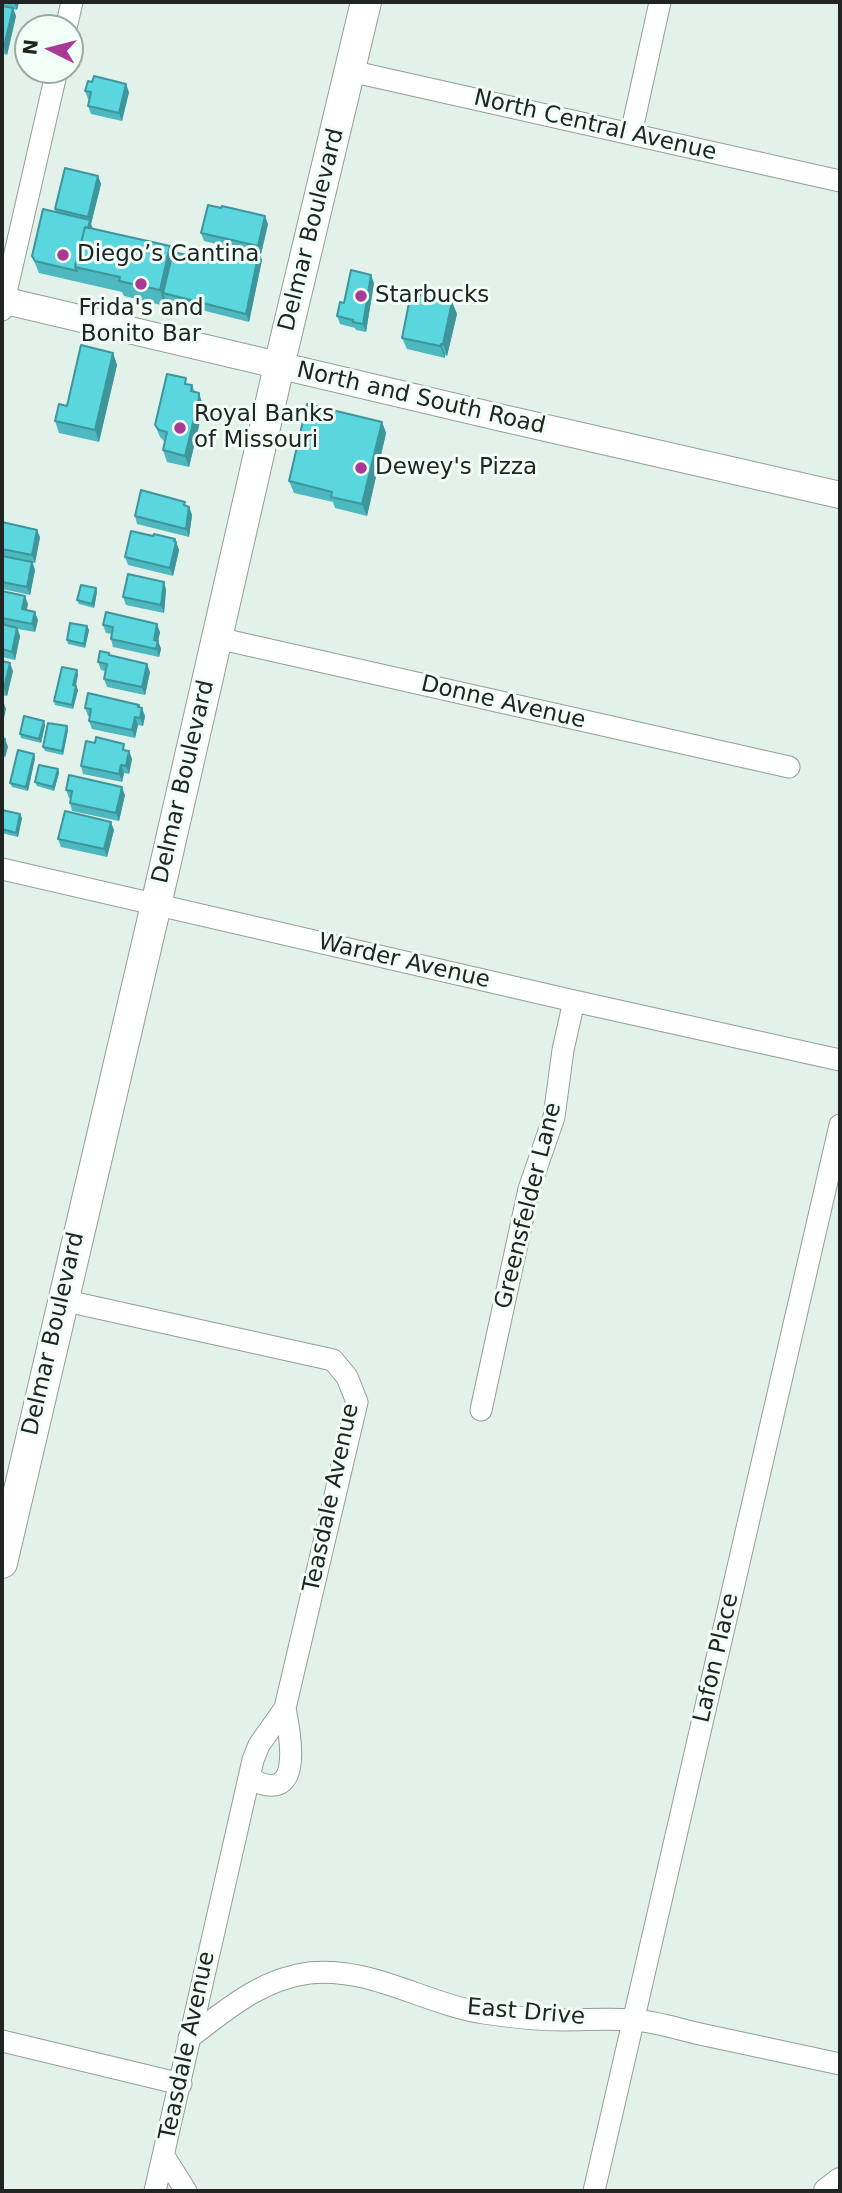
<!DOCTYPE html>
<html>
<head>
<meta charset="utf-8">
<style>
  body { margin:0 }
  #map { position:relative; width:842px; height:2193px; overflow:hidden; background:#e3f1eb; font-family:"DejaVu Sans",sans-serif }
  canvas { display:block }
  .frame { position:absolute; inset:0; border:4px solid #202523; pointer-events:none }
  .north { position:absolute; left:14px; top:14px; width:70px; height:70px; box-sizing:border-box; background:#f1fef8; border:2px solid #9da7a3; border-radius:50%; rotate:276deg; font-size:19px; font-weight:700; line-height:28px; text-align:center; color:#202523 }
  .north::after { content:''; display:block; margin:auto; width:24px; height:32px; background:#a83996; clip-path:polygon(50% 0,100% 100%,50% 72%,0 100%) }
</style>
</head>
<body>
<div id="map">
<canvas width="842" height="2193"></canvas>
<div class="frame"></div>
<div class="north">N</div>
</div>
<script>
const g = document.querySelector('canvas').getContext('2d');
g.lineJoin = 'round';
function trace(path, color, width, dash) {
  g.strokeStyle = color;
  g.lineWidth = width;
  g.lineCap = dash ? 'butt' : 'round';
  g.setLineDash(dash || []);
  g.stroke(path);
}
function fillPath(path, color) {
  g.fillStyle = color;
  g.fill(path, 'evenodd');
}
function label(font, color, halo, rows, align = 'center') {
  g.font = font + ' "DejaVu Sans",sans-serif';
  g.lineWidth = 6;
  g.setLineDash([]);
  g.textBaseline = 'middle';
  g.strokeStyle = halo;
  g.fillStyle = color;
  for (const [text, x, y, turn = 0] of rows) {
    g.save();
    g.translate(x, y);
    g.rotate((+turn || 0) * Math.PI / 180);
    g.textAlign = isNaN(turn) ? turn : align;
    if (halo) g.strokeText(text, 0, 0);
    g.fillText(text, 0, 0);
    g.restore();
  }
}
const minor = new Path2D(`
  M66 28 72 2
  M350 71 840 181
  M631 134 660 2
  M2 310 57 70
  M217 638 789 767
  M2 869 574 1001 840 1060
  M62 1300 333 1360 347 1377 357 1402 285 1708 259 1745 253 1760 155 2191
  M481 1410 529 1189 554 1117 563 1050 574 1001
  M249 1778C304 1808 291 1738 285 1708
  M189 2038C226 2010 261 1979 309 1973 370 1966 425 2004 484 2013 510 2017 537 2020 563 2020 586 2020 609 2018 632 2020 655 2021 678 2029 700 2034 747 2044 793 2054 840 2064
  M2 2041 181 2084
  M164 2156 186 2191
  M594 2191 840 1125`);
const tertiary = new Path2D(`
  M2 300 498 417 840 495
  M827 2191 840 2181`);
const secondary = new Path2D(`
  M2 1563 156 905 279 366 366 2`);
trace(minor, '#929f99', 23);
trace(tertiary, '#929f99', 28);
trace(secondary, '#929f99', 32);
trace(minor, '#fff', 21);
trace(tertiary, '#fff', 26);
trace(secondary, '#fff', 30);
fillPath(new Path2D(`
  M2 2H19L17 10 13 9 16 16 7 55 2 53Z
  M85 91 129 92 122 121 91 114 88 106 90 99H88Z
  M98 176 101 184 91 224 93 229 170 246 173 253 214 261 230 260 233 248 204 241 201 233 268 224 261 254H259L262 260 249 322 166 301 165 306 124 296 122 292 39 273 32 256 56 213 55 209Z
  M374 283 366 332 356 330 355 328 340 324 337 316 344 303Z
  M452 302 457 314 447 356 445 355V358L407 349 402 338Z
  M113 353 117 365 99 442 59 433 55 421Z
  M188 384 192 385 195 392 203 405V409L189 467 167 462 163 450 165 442 160 437 155 425Z
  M382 422 386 433 367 516 335 508 333 502 294 493 289 481Z
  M189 507 192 515 189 537 137 524 135 516Z
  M2 522 40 537 35 563H33L35 570 30 595 2 589Z
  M153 536 175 539 179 550 173 576 128 565 125 557Z
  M164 582 166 590 164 613 126 605 123 597Z
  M96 588 97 592 94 608 79 604 77 600Z
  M2 591 28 604 26 610 38 620 35 632 18 629 20 636 15 660 2 657Z
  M103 625 160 632 158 641 161 649 159 657 113 647 111 639 112 634 106 633Z
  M87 626 89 630 85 648 68 644 67 640Z
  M109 653 110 656 150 672 145 695 107 687 104 679 105 671 101 670 98 662Z
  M2 661 13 671 7 696 2 695Z
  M78 674 76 686 78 690 73 709 55 705 54 701Z
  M140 707 145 716 143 726 138 725 135 738 92 729 89 721 90 716H88L85 708Z
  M45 725 41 743 21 738 20 734Z
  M67 726 68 730 63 755 45 751 43 747Z
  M127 750 132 759 129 774 124 773 122 782 83 774 81 766Z
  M35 758 28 791 12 787 10 783Z
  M58 769 59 773 54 791 37 786 35 782Z
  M66 790 125 795 119 821 72 811 70 803 71 798H69Z
  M2 810 22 818 18 837 2 833Z
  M114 830 107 857 61 847 58 839Z`), '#4db8bf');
fillPath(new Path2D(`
  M14 2H19L17 10Z
  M13 8 16 16 7 55 4 47Z
  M126 84 129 92 122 121 119 113Z
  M98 176 101 184 91 224 94 232 78 267 90 221 88 217Z
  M265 216 268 224 261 254 258 246Z
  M170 246 176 261 163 293 166 301 165 306 160 290Z
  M259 252 262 260 249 322 246 314Z
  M371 275 374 283 366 332 363 324Z
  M452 302 457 314 447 356 443 344Z
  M441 344 445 355V358L440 346Z
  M113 353 117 365 99 442 95 430Z
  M199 393 203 405V409L189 467 185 456Z
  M382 422 386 433 367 516 362 504Z
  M189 507 192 515 189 537 186 529Z
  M37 530 40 537 35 563 32 555Z
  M175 539 179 550 173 576 170 568Z
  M32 562 35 570 30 595 27 587Z
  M164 582 166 590 164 613 161 605Z
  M96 588 97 592 94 608 92 604Z
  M25 596 28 604 25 617 22 609Z
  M35 612 38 620 35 632 32 624Z
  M157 624 160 632 158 641 161 649 159 657 154 640Z
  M87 626 89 630 85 648 84 644Z
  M17 628 20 636 15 660 12 652Z
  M10 663 13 671 7 696 4 688Z
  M147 664 150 672 145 695 142 687Z
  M77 670 78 674 75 689 73 685Z
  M76 686 78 690 73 709 72 705Z
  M3 701 6 709 3 723 2 719V707Z
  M139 705 142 712V708L145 716 143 726 140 718Z
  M135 717 138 725 135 738 132 730Z
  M44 721 45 725 41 743 39 739Z
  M67 726 68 730 63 755 62 751Z
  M5 739 8 747 5 758 2 750Z
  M129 751 132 759 129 774 126 766Z
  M34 754 35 758 28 791 26 787Z
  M121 765 124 773 122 782 119 774Z
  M58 769 59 773 54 791 53 787Z
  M122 787 125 795 119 821 116 813Z
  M20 814 22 818 18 837 16 833Z
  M111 822 114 830 107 857 104 849Z`), '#3e969b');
const building = new Path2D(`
  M2 6 13 8 4 47 2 46Z
  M94 76 126 84 119 113 88 106 91 92 85 91 88 81 92 82Z
  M65 168 98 176 88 217 55 209Z
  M208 205 221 208 222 206 265 216 258 246 201 233Z
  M43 209 90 220 88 228 85 227 75 267 77 271 35 261 32 256Z
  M85 227 170 246 160 290 119 281 120 277 75 267Z
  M233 246 259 252 246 314 163 293 173 252 214 261 215 257 230 260Z
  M351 270 371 275 363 324 353 322V320L337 316 340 302 344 303Z
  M411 293 452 302 443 344H441L440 346 402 338Z
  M81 345 113 353 95 430 55 421 59 404 67 406Z
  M167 374 186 378 185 384 192 385 191 391 199 393V398L185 456 163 450 167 432 159 430 155 425Z
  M307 404 382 422 362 504 331 497 332 492 289 481Z
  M141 490 185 502 184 505 189 507 186 529 135 516Z
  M2 522 37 530 32 555 2 549Z
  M131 531 153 536 154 534 175 539 174 541 176 542 170 568 125 557Z
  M2 556 32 562 27 587 2 582Z
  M128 574 164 582 161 605 123 597Z
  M81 585 96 588 92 604 77 600Z
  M2 591 25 596 22 609 35 612 32 624 2 618Z
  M106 612 157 624 154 640 158 641 156 649 111 639 113 627 103 625Z
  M70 623 87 626 84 644 67 640Z
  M2 624 17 628 12 652 2 649Z
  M100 651 109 653V655L147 664 142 687 104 679 107 664 98 662Z
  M2 661 10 663 4 688 2 687Z
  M62 667 77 670 73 685 76 686 72 705 54 701Z
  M88 693 139 705 138 707 142 708 140 718 135 717 132 730 89 721 91 709 85 708Z
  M24 716 44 721 39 739 20 734Z
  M48 723 67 726 62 751 43 747Z
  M96 737 124 744 123 750 129 751 126 766 121 765 119 774 81 766 86 741 95 743Z
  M2 738 5 739 2 750Z
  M18 750 34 754 26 787 10 783Z
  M39 765 58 769 53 787 35 782Z
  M69 775 122 787 116 813 70 803 72 791 66 790Z
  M2 810 20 814 16 833 2 829Z
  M65 811 111 822 104 849 58 839Z`);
fillPath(building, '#59d6de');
trace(building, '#3e969b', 2);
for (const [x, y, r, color] of [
  [63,255,7,"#a83996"],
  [141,284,7,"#a83996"],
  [361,296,7,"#a83996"],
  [180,428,7,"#a83996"],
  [361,468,7,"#a83996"]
]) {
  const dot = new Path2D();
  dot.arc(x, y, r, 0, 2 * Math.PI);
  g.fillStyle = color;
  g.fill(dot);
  trace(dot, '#f1fef8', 2.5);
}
label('23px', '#202523', '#f1fef8', [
  ["North Central Avenue",595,126,13],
  ["Delmar Boulevard",312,230,-76],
  ["North and South Road",421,399,13],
  ["Donne Avenue",503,703,13],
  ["Delmar Boulevard",184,782,-77],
  ["Warder Avenue",404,962,13],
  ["Greensfelder Lane",529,1206,-76],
  ["Delmar Boulevard",54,1334,-77],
  ["Teasdale Avenue",332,1498,-78],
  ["Lafon Place",717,1658,-77],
  ["East Drive",526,2013,5],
  ["Teasdale Avenue",188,2046,-78]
]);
label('23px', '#202523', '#f1fef8', [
  ["Diego’s Cantina",77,255],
  ["Starbucks",375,296],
  ["Frida's and",141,309,"center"],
  ["Bonito Bar",141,335,"center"],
  ["Royal Banks",194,415],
  ["of Missouri",194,441],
  ["Dewey's Pizza",375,468]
], 'left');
</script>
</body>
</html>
